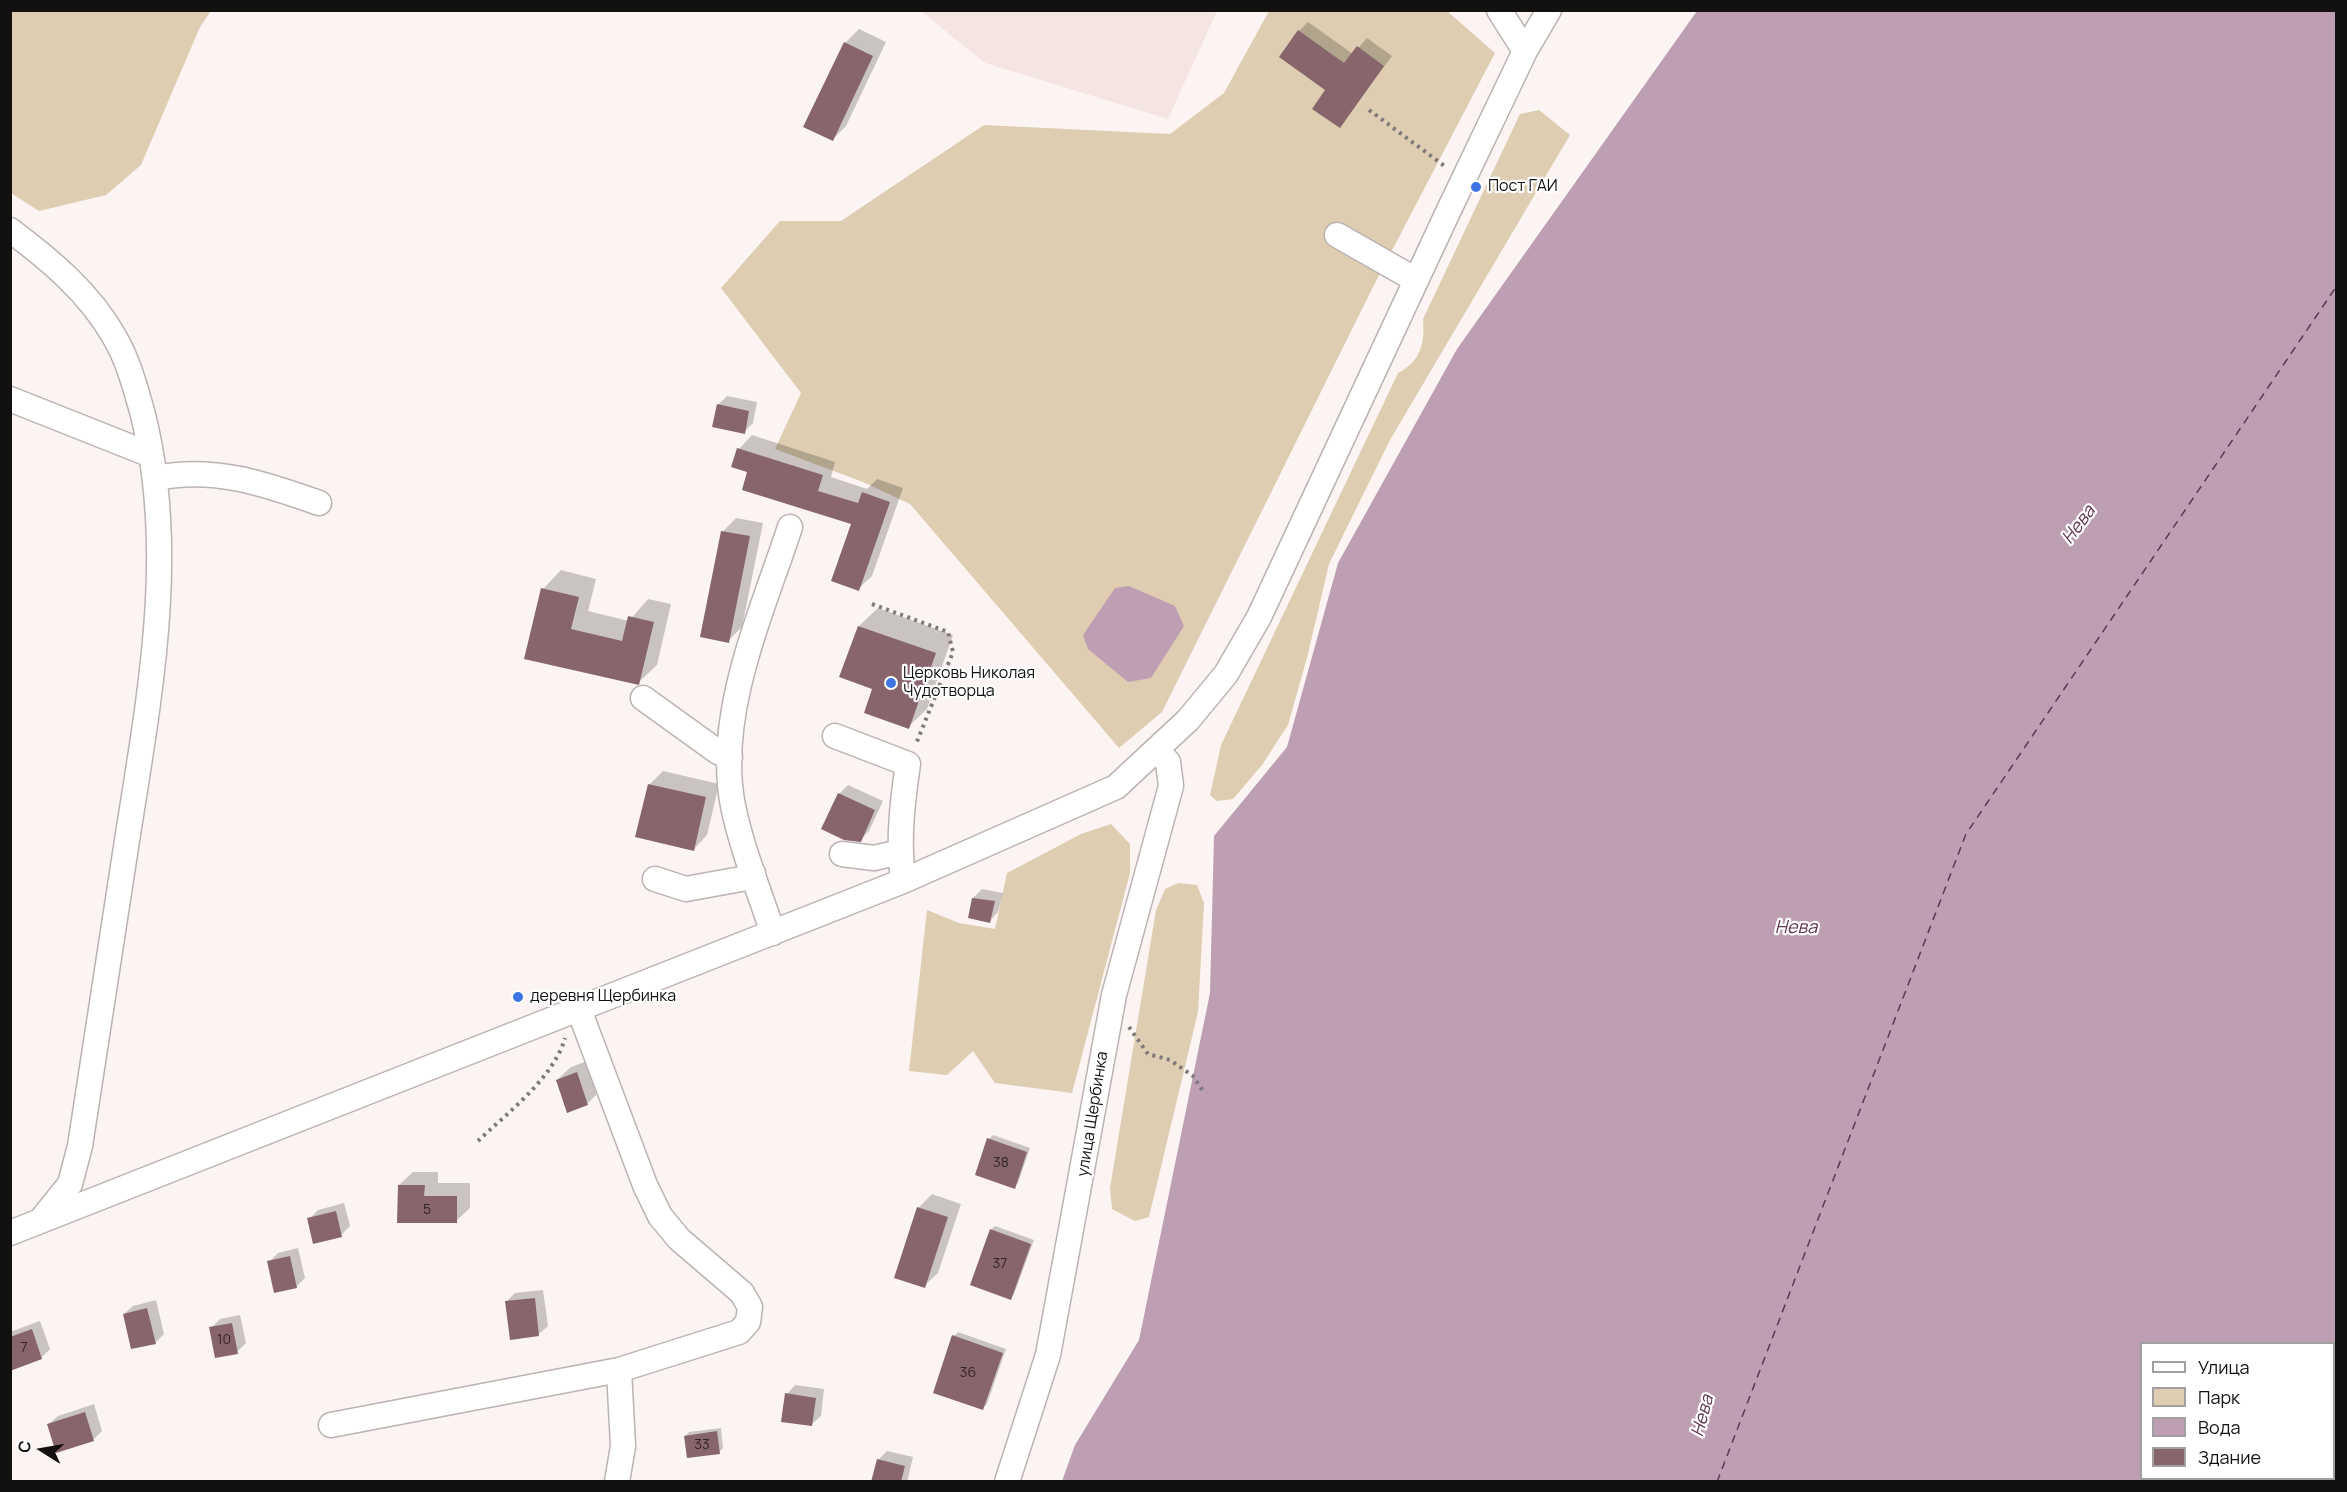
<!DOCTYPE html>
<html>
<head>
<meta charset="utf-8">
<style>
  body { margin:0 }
  #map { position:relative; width:2347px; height:1492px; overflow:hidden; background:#fcf4f2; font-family:Manrope,sans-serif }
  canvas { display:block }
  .frame { position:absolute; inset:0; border:12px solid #131010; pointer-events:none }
  .legend { position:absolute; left:2140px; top:1342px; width:195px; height:138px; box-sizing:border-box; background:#fff; border:2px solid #a19f9f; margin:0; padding:8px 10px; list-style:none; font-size:18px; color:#131010 }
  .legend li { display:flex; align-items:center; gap:12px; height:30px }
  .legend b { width:30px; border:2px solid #a19f9f }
  .north { position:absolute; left:12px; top:1420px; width:60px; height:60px; -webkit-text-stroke:4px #fff; paint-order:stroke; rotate:281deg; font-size:16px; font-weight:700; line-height:24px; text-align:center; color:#131010 }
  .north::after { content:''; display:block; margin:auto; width:21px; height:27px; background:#131010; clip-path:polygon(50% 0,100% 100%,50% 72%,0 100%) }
</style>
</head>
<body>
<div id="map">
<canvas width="2347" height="1492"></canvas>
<div class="frame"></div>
<ul class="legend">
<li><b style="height:8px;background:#fff"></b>Улица</li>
<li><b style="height:16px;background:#decdb1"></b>Парк</li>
<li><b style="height:16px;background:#bd9eb3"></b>Вода</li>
<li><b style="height:16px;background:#88656d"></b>Здание</li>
</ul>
<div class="north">С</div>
</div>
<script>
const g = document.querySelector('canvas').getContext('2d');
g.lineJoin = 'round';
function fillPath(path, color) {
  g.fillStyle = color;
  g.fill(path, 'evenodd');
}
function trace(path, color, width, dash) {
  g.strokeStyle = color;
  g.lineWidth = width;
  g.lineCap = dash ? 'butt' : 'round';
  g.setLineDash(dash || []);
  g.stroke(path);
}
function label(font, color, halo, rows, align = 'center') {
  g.font = font + ' Manrope,sans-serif';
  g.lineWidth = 4.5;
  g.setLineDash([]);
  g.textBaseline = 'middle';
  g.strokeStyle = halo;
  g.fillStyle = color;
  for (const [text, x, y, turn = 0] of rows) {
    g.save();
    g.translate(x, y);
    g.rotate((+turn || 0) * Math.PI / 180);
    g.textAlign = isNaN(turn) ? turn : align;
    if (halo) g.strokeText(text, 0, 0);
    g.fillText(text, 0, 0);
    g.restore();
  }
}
fillPath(new Path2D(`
  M921 11H1217L1168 119 985 63Z`), '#f5e5e2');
fillPath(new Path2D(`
  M10 11H211L200 27 141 165 106 195 39 211 11 193Z
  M1269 11H1447L1495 53 1374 285 1162 712 1119 748 910 504 863 482 775 449 801 393 721 288 780 221H841L984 125 1170 134 1224 93Z
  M1539 110 1570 135 1390 440 1329 564 1308 654 1288 725 1262 765 1233 799 1217 801 1210 795 1221 745 1398 373C1421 361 1425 343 1423 319L1520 114Z
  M1111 824 1130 844V873L1072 1093 995 1083 973 1051 947 1075 909 1071 927 910 959 923 995 929 1007 873 1081 834Z
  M1178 883 1197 885 1204 903 1198 1012 1149 1217 1135 1221 1112 1209 1110 1188 1156 910 1165 889Z`), '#decdb1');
fillPath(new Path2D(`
  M1697 11H2336V1427L2334 1455V1344H2142V1478L2331 1479V1481H1062L1075 1445 1139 1340 1210 993 1214 836 1287 747 1338 563 1457 349Z
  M1129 586 1175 606 1184 626 1151 678 1128 682 1088 649 1083 635 1115 588Z`), '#bd9eb3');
fillPath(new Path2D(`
  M1308 22 1353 54 1367 38 1392 56 1340 126 1328 89 1299 31Z
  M859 29 886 42 846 126 832 140 845 43Z
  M727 396 757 402 753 423 744 432 718 405Z
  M752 435 835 462 831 477 867 489 877 479 903 488 872 576 858 589 852 523 749 471 739 449Z
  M736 518 763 523 742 627 728 641 722 532Z
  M561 570 596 579 588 611 629 621 648 599 671 604 657 665 638 683 526 658 543 589Z
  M878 608 953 635 927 709 908 727 874 688 841 676 859 626Z
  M663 771 719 784 707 835 694 849 649 785Z
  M848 785 883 801 869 831 860 840 839 794Z
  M982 889 1003 893 998 912 990 921 973 898Z
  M590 1060 601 1090 587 1104 557 1080 571 1067Z
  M993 1135 1030 1148 1018 1183 1014 1187 989 1139Z
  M413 1172H438V1183H470V1208L456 1221 399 1185Z
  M932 1194 961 1204 938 1273 924 1286 918 1208Z
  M344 1203 350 1226 341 1235 309 1219 318 1210Z
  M995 1226 1034 1240 1014 1294 1010 1298 991 1230Z
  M298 1248 305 1278 296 1287 269 1262 278 1253Z
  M543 1290 548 1326 539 1334 506 1302 515 1293Z
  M156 1300 164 1334 155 1343 124 1314 133 1306Z
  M240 1315 246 1343 237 1352 211 1328 220 1319Z
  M40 1321 50 1349 41 1358 10 1369V1332Z
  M958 1332 1006 1349 987 1404 983 1408 954 1336Z
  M795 1385 824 1389 821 1416 812 1424 787 1394Z
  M94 1404 102 1431 93 1440 49 1424 58 1416Z
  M721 1428 723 1448 719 1452 685 1436 689 1432Z
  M887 1451 913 1457 907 1482H873L878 1460Z`), '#0003');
trace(new Path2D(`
  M1717 1482 1966 834 2336 287`), '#613554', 1.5, [8, 6]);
fillPath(new Path2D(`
  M1298 30 1344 63 1357 46 1384 66 1340 128 1312 109 1325 90 1279 57Z
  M844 42 873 56 833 141 803 127Z
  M717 404 749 411 745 434 712 427Z
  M737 448 823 475 818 491 858 503 862 492 890 502 859 591 831 581 851 524 742 490 747 472 731 467Z
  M721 531 750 536 729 643 700 637Z
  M541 588 579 597 571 629 622 641 628 616 654 622 639 685 524 659Z
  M858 626 936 653 909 729 864 713 872 689 839 677Z
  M648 784 706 797 694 851 635 837Z
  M838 793 875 810 861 842 844 840 821 829Z
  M972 898 995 901 990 923 968 918Z
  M577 1072 588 1105 567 1113 556 1080Z
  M987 1138 1027 1152 1015 1189 975 1175Z
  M398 1185H425L424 1196H457V1223H397Z
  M917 1207 948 1217 925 1288 894 1278Z
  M336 1211 342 1237 313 1244 307 1218Z
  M990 1229 1031 1244 1011 1300 970 1285Z
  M290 1256 297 1288 274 1293 267 1261Z
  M535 1298 539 1336 510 1340 505 1301Z
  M147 1308 156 1344 131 1349 123 1314Z
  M232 1323 238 1354 215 1358 209 1327Z
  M32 1329 42 1359 10 1371V1337Z
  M952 1335 1003 1353 983 1410 933 1393Z
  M785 1393 816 1398 812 1426 781 1422Z
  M85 1412 94 1441 56 1453 47 1424Z
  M717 1431 720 1454 687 1458 684 1436Z
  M877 1459 905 1466 901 1482H871Z`), '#88656d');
const minor = new Path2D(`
  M1499 10 1525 51
  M10 230C50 260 90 293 115 338 128 360 135 387 142 411 179 553 148 704 126 847 111 947 96 1047 80 1146L70 1184 41 1220
  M1337 235 1416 280
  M10 399 151 455
  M156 478C214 466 265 484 319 503
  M643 698 718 752 730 757
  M835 736 908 764C902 804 898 841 903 881
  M842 854 874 858 900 852
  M655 879 686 889 741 879 753 873
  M773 933C759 891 742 849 733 806 715 714 762 613 790 527
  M10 1233 903 881 1116 787 1188 720 1226 674 1259 617 1448 212 1525 51 1549 10
  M331 1425 619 1370 739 1332 748 1322 750 1307 742 1293 679 1239 660 1216 645 1185 578 1007
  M617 1482 623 1446 619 1370
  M1007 1482 1048 1355 1114 995 1171 786 1168 762 1157 751`);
trace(minor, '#bbb3b1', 27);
trace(new Path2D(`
  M1369 110 1446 167
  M872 604 948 632 953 652 916 744
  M1129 1027 1148 1054 1170 1060 1193 1076 1203 1091
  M478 1141C508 1112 553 1079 565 1038`), '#7f7a79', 4, [3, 4.5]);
trace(minor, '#fff', 24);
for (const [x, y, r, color] of [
  [1476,187,6,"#3d73e3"],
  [891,683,6,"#3d73e3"],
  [518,997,6,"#3d73e3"]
]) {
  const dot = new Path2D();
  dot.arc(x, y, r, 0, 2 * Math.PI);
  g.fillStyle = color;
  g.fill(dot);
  trace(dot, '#fff', 2);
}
label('14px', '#302527', null, [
  ["38",1001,1163],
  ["5",427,1210],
  ["37",1000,1264],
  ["10",224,1340],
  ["7",24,1348],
  ["36",968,1373],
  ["33",702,1445]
]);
label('16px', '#131010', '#fff', [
  ["Пост ГАИ",1488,187],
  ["Церковь Николая",903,674],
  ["Чудотворца",903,692],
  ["деревня Щербинка",530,997]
], 'left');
label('16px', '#131010', '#fff', [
  ["улица Щербинка",1093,1114,-81]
]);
label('italic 18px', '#613554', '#fff', [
  ["Нева",2079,525,-53],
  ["Нева",1796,928],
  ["Нева",1703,1416,-75]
]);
</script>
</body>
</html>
